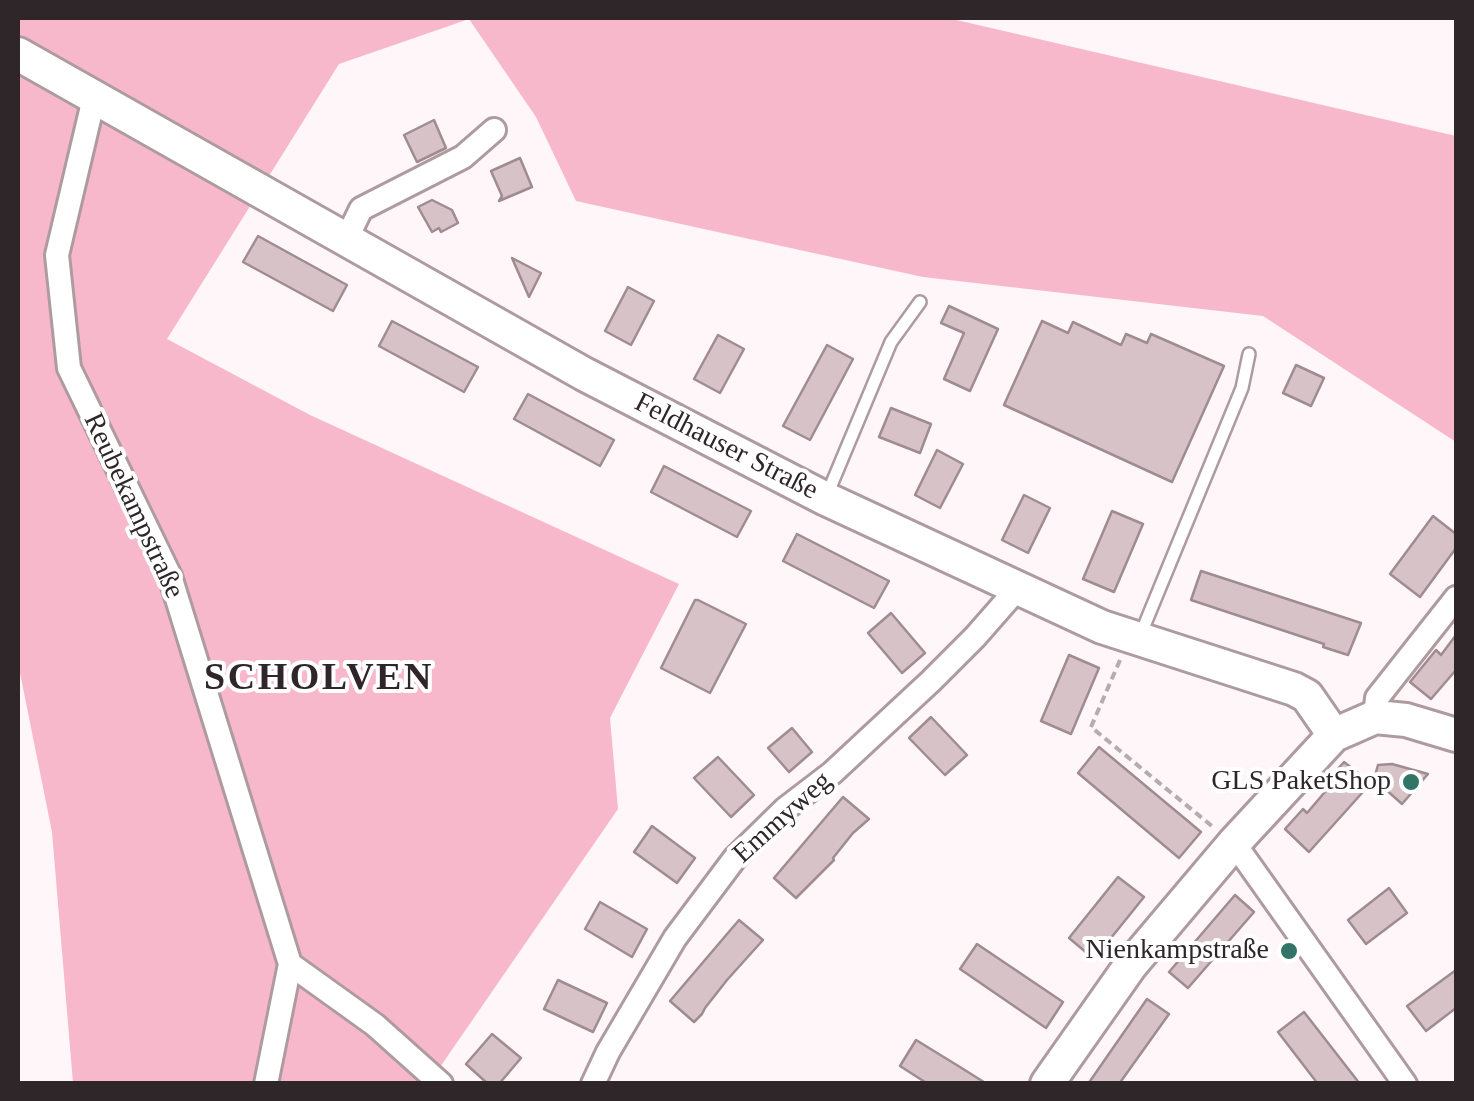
<!DOCTYPE html>
<html>
<head>
<meta charset="utf-8">
<style>
  body { margin:0 }
  #map { position:relative; width:1474px; height:1101px; overflow:hidden; background:#fff6f9; font-family:"Times New Roman",serif }
  canvas { display:block }
  .frame { position:absolute; inset:0; border:20px solid #2e2628; pointer-events:none }
</style>
</head>
<body>
<div id="map">
<canvas width="1474" height="1101"></canvas>
<div class="frame"></div>
</div>
<script>
const g = document.querySelector('canvas').getContext('2d');
g.lineJoin = 'round';
function fillPath(path, color) {
  g.fillStyle = color;
  g.fill(path, 'evenodd');
}
function trace(path, color, width, dash) {
  g.strokeStyle = color;
  g.lineWidth = width;
  g.lineCap = dash ? 'butt' : 'round';
  g.setLineDash(dash || []);
  g.stroke(path);
}
function label(font, color, halo, rows, align = 'center') {
  g.font = font + ' "Times New Roman",serif';
  g.lineWidth = 8;
  g.setLineDash([]);
  g.textBaseline = 'middle';
  g.strokeStyle = halo;
  g.fillStyle = color;
  for (const [text, x, y, turn = 0] of rows) {
    g.save();
    g.translate(x, y);
    g.rotate((+turn || 0) * Math.PI / 180);
    g.textAlign = isNaN(turn) ? turn : align;
    if (halo) g.strokeText(text, 0, 0);
    g.fillText(text, 0, 0);
    g.restore();
  }
}
fillPath(new Path2D(`
  M18 18H948L1456 136V442L1263 316 923 277 576 201 536 117 469 19 339 64 167 339 310 415 679 584 610 718 618 809 429 1083H73L52 832 18 663Z`), '#f8b8cb');
const building = new Path2D(`
  M434 120 446 148 417 162 404 135Z
  M520 158 532 187 499 201 502 196 491 171Z
  M432 200 452 210 458 223 441 232 439 228 432 232 418 207Z
  M258 236 347 285 333 311 243 262Z
  M512 258 541 273 529 297Z
  M628 287 654 301 631 345 605 331Z
  M949 306 998 329 970 391 944 379 964 333 941 323Z
  M392 321 478 367 464 392 379 346Z
  M1042 321 1068 333 1073 322 1121 345 1126 334 1147 343 1151 334 1224 366 1172 482 1004 405Z
  M718 335 744 349 720 393 694 379Z
  M827 345 853 359 810 440 783 426Z
  M1296 365 1324 378 1311 406 1283 393Z
  M528 394 614 440 600 466 514 419Z
  M891 408 931 424 920 453 879 437Z
  M937 450 963 464 940 508 915 495Z
  M664 466 751 511 737 537 651 492Z
  M1024 495 1050 508 1028 553 1002 540Z
  M1112 511 1143 524 1114 592 1083 579Z
  M1433 516 1456 534V548L1420 597 1390 574Z
  M797 534 889 581 874 608 783 561Z
  M1201 571 1361 623 1348 655 1323 647 1324 644 1191 600Z
  M695 600H698L746 624 710 693 661 668Z
  M891 613 925 653 902 673 868 633Z
  M1456 635V670L1431 699 1410 682 1436 650 1441 655Z
  M1069 655 1099 668 1071 734 1041 721Z
  M931 717 967 755 945 775 909 738Z
  M792 728 812 752 789 772 768 748Z
  M1099 747 1201 832 1179 858 1078 773Z
  M718 757 754 795 731 817 694 778Z
  M1344 762 1371 783 1309 852 1285 829 1303 809 1307 813 1330 786 1326 782Z
  M1392 764 1428 774 1402 804 1374 779 1378 765Z
  M843 797 869 819 853 833 833 858 834 860 796 898 774 878Z
  M652 826 695 858 677 883 634 852Z
  M1118 877 1144 897 1094 959 1069 938Z
  M1389 888 1407 913 1366 944 1348 920Z
  M1235 895 1254 912 1188 988 1169 972Z
  M600 902 647 929 632 957 585 929Z
  M739 920 763 940 727 980 705 1008 702 1014 694 1022 670 1001Z
  M977 944 1063 1002 1046 1028 960 969Z
  M1456 970V1008L1426 1031 1407 1006Z
  M558 980 607 1003 593 1032 544 1009Z
  M1147 999 1169 1014 1119 1084H1088Z
  M1304 1012 1360 1084H1318L1278 1032Z
  M492 1034 521 1058 499 1084H488L466 1064Z
  M916 1040 960 1067 987 1084H928L900 1066Z`);
fillPath(building, '#d7c2c8');
trace(building, '#9f8c91', 2.5);
const lane = new Path2D(`
  M827 495 891 342 920 302
  M1140 636 1242 388 1249 354`);
const street = new Path2D(`
  M94 98 57 255 69 368 170 576 290 964 266 1084
  M346 240 361 209 463 157 494 130
  M1375 717 1377 698 1456 598
  M1234 843 1405 1084
  M290 964 375 1025 441 1084
  M593 1084 608 1052 675 938 735 858 785 809 832 773 931 681 975 637 1018 588`);
const secondary = new Path2D(`
  M18 54 584 374 826 499 1102 627 1294 689 1307 696 1334 735
  M1047 1084 1130 966 1234 843 1334 735 1375 717 1406 720 1456 735`);
trace(lane, '#ae9ba0', 16);
trace(street, '#ae9ba0', 28);
trace(secondary, '#ae9ba0', 38);
trace(new Path2D(`
  M1120 660 1091 727 1213 827`), '#b4acae', 4, [8, 5]);
trace(lane, '#fff', 11);
trace(street, '#fff', 22);
trace(secondary, '#fff', 32);
for (const [x, y, r, color] of [
  [1411,782,10,"#327465"],
  [1289,951,10,"#327465"]
]) {
  const dot = new Path2D();
  dot.arc(x, y, r, 0, 2 * Math.PI);
  g.fillStyle = color;
  g.fill(dot);
  trace(dot, '#fff', 4);
}
label('28px', '#2e2628', '#fff', [
  ["Feldhauser Straße",726,447,27],
  ["Reubekampstraße",133,506,65],
  ["Emmyweg",783,818,-42]
]);
label('28px', '#2e2628', '#fff', [
  ["GLS PaketShop",1391,782],
  ["Nienkampstraße",1269,951]
], 'right');
g.letterSpacing = '2.5px';
label('bold 38px', '#2e2628', '#fff', [
  ["SCHOLVEN",319,679]
]);
g.letterSpacing = '0px';
</script>
</body>
</html>
